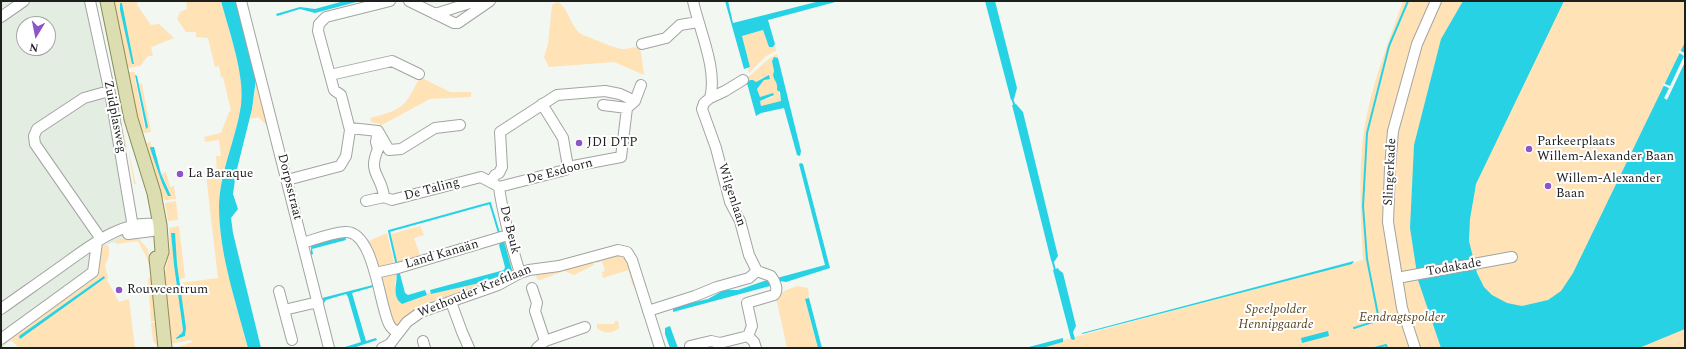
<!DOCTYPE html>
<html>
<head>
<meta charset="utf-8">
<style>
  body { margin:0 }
  #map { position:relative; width:1686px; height:349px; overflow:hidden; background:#f2f7f2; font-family:Spectral,serif }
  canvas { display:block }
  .frame { position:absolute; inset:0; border:2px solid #1e201e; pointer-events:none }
  .north { position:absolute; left:16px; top:16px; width:40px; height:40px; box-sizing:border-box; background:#fff; border:1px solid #a5a6a5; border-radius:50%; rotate:190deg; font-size:11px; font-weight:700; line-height:16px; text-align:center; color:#1e201e }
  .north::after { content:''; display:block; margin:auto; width:14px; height:18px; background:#8e54cb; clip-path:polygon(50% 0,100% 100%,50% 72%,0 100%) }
</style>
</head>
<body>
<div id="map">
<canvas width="1686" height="349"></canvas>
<div class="frame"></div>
<div class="north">N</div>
</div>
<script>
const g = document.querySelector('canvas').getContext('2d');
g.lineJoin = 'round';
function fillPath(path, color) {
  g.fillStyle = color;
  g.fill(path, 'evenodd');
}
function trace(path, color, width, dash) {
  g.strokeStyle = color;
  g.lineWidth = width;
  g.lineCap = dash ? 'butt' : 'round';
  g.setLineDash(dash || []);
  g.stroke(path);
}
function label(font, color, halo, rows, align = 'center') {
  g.font = font + ' Spectral,serif';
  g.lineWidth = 4;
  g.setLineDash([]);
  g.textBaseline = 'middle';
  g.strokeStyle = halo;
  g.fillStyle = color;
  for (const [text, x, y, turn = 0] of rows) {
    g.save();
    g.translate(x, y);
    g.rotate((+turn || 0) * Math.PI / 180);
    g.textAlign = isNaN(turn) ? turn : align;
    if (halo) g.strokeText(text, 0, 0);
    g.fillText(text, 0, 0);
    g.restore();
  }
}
fillPath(new Path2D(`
  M1 1H86L128 219 126 239 101 246 99 274 1 348ZM24 24H48V48H24Z`), '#e3ede2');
fillPath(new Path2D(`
  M112 1H137V5L151 25 159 24 174 38 151 47 153 56H148L140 66 129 68 126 67ZM121 2 122 3 134 64 132 63 120 10Z
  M186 1H221C229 31 245 75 241 105 236 139 220 171 219 206 219 254 236 302 248 348H176L192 342 191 340 170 344 167 316H169L167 295H165L164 278 170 248 169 228 179 226 185 278 179 279 172 233 174 265 183 330 182 333 176 338 185 336 180 283 218 278 206 175 217 173 216 156H221L219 140 205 142 204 137 221 133 229 112 231 111 223 77H221L219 66 215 67 208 38 196 37V32H186L177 19 180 12 187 9Z
  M236 1H238L270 128 258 117 250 119 255 91 256 79Z
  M1403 1H1685V348H1034L1363 260C1361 217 1358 173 1364 130 1371 86 1388 43 1403 1Z
  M557 2C568 5 571 30 583 35 592 38 613 48 622 49 630 50 636 43 641 52L644 75 614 62 549 67 544 57 548 44 552 5Z
  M763 30 769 47H773L775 44 776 51 766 56 749 73 748 69 750 67 742 36Z
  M777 54 778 58 774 57 772 60 774 71 773 77 776 79 781 101 761 106 760 101 773 97V93L760 97 757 89 764 80 763 77 756 82 748 81 747 83 744 80C756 73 764 60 777 54Z
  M129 72H135V78L144 124 145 128H148L139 84H142L151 132 145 133 139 130 128 75Z
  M420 77 450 92H471V97L430 99 380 126V124L371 122 370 118C404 109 404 108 420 77Z
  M116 98C121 127 130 155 136 184H134L128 150 120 131Z
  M150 141 162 183 171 195 161 174 166 172 170 187 174 186 176 199 164 200V198L157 199 145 145Z
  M176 201 178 220 168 221 165 203Z
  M420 226 424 235 414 238 420 255 397 265 391 234Z
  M387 233 395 267 381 268 378 267 367 246 369 241Z
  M137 237 148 249 150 264H148V260L138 241 115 244 117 239Z
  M500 239 506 241 515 265 514 272 497 283 464 293 463 291 425 304V307L405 320 403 318 399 324 394 325 380 276 397 270C396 281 391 296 402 304L427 295V293L430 292 431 294 505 275 510 273Z
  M103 245H108C111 257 108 257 105 266L108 278 107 280 119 302 129 299 135 348H19L10 339 14 333 99 273 101 250ZM104 276 105 278 20 338 19 336Z
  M616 254C632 258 631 271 636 285L633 286 628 270 603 278 602 272 605 271 602 261 597 263 596 260Z
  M593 261 594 265 574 275 564 271 540 280 537 279 535 272Z
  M151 276 156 321H151L148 279Z
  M798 286 808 288 809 299 805 300 818 348H787L776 297 786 290Z
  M615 321H618L619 328C612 334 604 334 597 328V324H614Z
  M156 322 159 348 153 341 151 323Z`), '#ffe2b6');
fillPath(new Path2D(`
  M221 1H236L256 79 252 109 236 173 233 194 238 209 231 218 233 233 261 348H248C236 302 219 254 219 206 220 171 236 139 241 105 245 75 229 31 221 1Z
  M344 1H360L315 13 300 9 277 16 276 14 300 7 315 9Z
  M725 1H728L733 23 820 1H839L768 20 775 44 773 47H769L763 30 742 36 750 67 744 69Z
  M985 1H995L1017 88 1014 99 1011 100Z
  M1463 1H1564L1476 184 1470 219 1469 241 1477 273 1484 287 1492 295 1507 303 1522 306 1548 300 1561 291 1573 273 1685 42V329L1639 348H1441L1418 280 1410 228 1414 145 1441 39Z
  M120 3H122L134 64H132L120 10Z
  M774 57 778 58 801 151 800 156 797 155 784 108 761 113 756 116 747 83 750 80H753L756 82 769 75 770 79 764 80 757 89 760 97 773 93 774 95 760 101 761 106 781 101 780 92 777 90C778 82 774 81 773 75L774 71 772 61Z
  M135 75 137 76 148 127 146 129Z
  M1016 104 1023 112 1058 256 1054 262 1051 260 1012 105Z
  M151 147H154L161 174 171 196H168L162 183 150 148Z
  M801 163 803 164 830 268 786 282 779 281 777 278 825 265 799 164Z
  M171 233H175L177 264 186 328 185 336 176 339V338L182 333 183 330 174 265Z
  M345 236 346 240 312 249 313 254 311 255V247L313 245Z
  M504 241 512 270 510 273 475 284 431 294 430 290 504 270 505 267 499 245 501 242Z
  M1354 261 1352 264 1082 334V333Z
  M1058 268 1059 270 1063 273 1076 326 1073 332 1075 339 1073 340 1071 339 1053 270Z
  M399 270 405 293 408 295 425 290 427 295 402 304C390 295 399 282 396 271Z
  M104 276 105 278 20 339 19 336Z
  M767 280 769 282 770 286 673 312V307L708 299 724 290H738Z
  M373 285V287L352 293 366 341 376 338 377 340 353 348H342L361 342 348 297 346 294 326 300 324 303 322 298Z
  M809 298 822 348H818L805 299Z
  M670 326 678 348H670L665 334V328Z
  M1328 331 1329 336 1302 343 1301 338Z
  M1063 338V342L1042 348H1025Z`), '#27d2e5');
fillPath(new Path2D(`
  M1679 50 1685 53V62L1667 100 1664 98 1669 88 1662 85 1663 83 1670 86 1684 56 1678 52Z`), '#f2f7f2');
trace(new Path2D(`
  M1012 98 1015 107
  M1052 259 1055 270
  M397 266 389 231 490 203 499 233
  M1354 328 1379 320 1367 259 1363 206 1367 133 1389 46 1408 1
  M1375 348 1386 345 1387 348`), '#27d2e5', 2);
const minor = new Path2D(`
  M90 1 111 98 134 233
  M241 1 329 348
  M409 1 454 23H458L490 1
  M693 1C699 29 718 70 710 98
  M435 14 473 2 483 5
  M1 17 24 1
  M642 44 666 38 680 25 698 22
  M330 75 392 61 419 74
  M743 80 725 91 710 98 704 103 702 109 716 148 730 202 740 221 749 255 757 271 771 276C775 281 779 290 774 295L747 303 752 326 748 336 754 342 756 348
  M542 104 563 138 568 167
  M603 105 627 108
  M350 128 378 131
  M378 131 389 150 401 149 435 128 460 125
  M378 131 376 142 378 149C367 174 382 175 384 197
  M287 180 340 166 346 156 350 130 341 95 334 90 318 31 319 24 326 17 390 1
  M491 181 495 175 499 173 502 167 500 132 557 95 605 91 620 94 635 101
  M499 187 565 170 568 167 621 157 627 108 635 101 641 85
  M499 187C503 217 511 244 520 273
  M366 201 384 197 392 200 481 177 496 185
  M128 234 152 231 160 225
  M101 239 35 144 34 136 37 129 84 98 109 91
  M303 243C316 239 331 233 345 232 374 230 379 304 389 324 391 328 395 331 398 333
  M375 273 398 268 508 235
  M1397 278 1512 257
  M532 288 537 303 535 311 545 341
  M279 291 292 340
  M451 302 462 332 469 348
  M1 309C19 296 38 283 56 270 85 250 122 217 160 225
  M284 310 318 302
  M648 311 695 296 717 287 749 278 757 271
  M1 339 93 272 97 242
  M423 341 425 348
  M690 346 711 341 720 343 748 336
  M382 348 390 344 407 322 421 312 498 285 520 273 529 270 559 266 618 250 627 252 632 260 660 348
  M537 348 545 341 585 327
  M1415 348 1402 308 1388 222 1390 168 1393 131 1417 44 1436 1`);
const major = new Path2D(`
  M107 1 131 119 154 193 160 225 162 252 157 267
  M156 258 165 348`);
trace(minor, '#a1a5a1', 12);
trace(major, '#8a8d5b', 15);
trace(minor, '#fff', 10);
trace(major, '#dcddb0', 13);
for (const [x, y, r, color] of [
  [579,143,4,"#8e54cb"],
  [1529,149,4,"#8e54cb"],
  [180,174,4,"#8e54cb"],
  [1548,186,4,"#8e54cb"],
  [119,290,4,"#8e54cb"]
]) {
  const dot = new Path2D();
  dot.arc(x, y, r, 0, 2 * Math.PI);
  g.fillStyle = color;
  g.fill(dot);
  trace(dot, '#fff', 1.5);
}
label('13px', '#1e201e', '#fff', [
  ["Zuidplasweg",114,117,79],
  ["De Esdoorn",560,172,-15],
  ["Slingerkade",1391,172,-87],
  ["Dorpsstraat",289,187,76],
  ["De Taling",432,190,-15],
  ["Wilgenlaan",731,195,72],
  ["De Beuk",509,230,76],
  ["Land Kanaän",442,255,-16],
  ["Todakade",1454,268,-10],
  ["Wethouder Kreftlaan",475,292,-22]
]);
label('13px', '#1e201e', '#fff', [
  ["Parkeerplaats",1537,142],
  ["Willem-Alexander Baan",1537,157],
  ["JDI DTP",587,143],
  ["La Baraque",188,174],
  ["Willem-Alexander",1556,179],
  ["Baan",1556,194],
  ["Rouwcentrum",127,290]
], 'left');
label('italic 13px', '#5d461e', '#fff', [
  ["Speelpolder",1276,310],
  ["Hennipgaarde",1276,325],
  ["Eendragtspolder",1402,318]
]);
</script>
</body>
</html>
